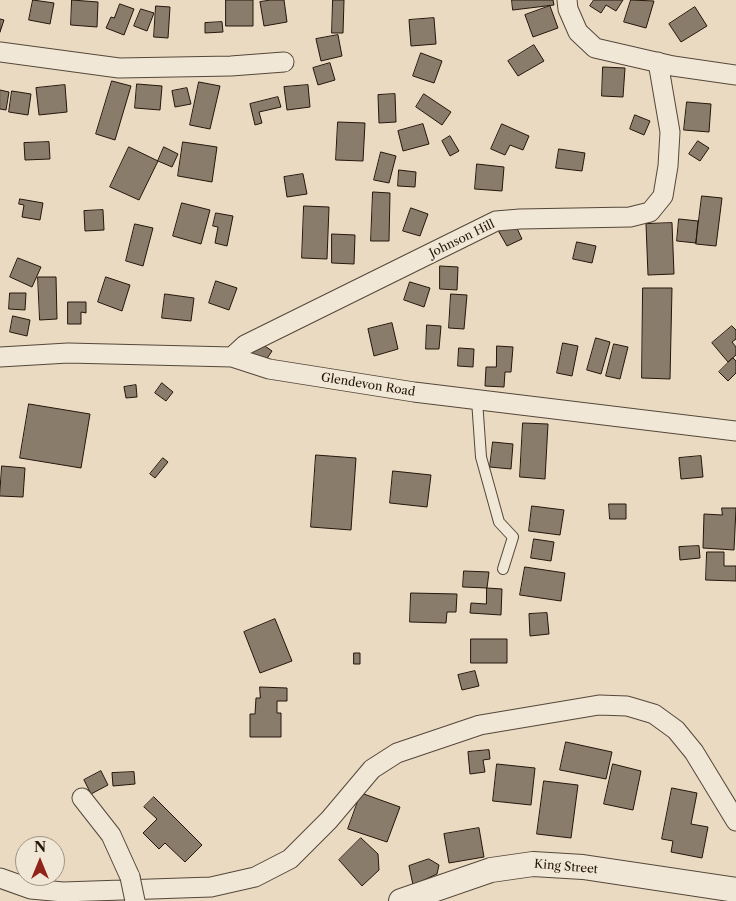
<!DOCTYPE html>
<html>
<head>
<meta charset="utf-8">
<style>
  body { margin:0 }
  #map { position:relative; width:736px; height:901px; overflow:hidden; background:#e9dac1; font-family:"Libre Caslon Text",serif }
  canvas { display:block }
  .north { position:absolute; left:15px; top:836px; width:50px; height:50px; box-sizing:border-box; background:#f1e7d7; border:1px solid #9f9386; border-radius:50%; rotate:0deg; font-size:14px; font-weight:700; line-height:20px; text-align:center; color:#24160c }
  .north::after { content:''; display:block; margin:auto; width:18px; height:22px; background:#8f2418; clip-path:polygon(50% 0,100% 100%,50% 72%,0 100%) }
</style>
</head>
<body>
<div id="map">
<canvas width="736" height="901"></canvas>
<div class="north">N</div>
</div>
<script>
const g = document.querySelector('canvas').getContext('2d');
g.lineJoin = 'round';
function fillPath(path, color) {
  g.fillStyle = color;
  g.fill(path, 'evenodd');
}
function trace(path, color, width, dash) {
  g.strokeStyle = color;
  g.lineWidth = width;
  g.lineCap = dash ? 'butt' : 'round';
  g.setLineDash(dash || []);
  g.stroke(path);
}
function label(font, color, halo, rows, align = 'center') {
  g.font = font + ' "Libre Caslon Text",serif';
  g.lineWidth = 4;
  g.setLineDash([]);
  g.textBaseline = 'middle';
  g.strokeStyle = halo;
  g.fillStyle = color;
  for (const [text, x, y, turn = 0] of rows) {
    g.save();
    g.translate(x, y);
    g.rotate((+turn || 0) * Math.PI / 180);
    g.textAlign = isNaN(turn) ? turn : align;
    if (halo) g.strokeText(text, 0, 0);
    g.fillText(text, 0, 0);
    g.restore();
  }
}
const building = new Path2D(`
  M33 0 54 3 50 24 29 20Z
  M72 0 98 2 97 27 71 25Z
  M226 0H253V26H226Z
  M271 0H284L287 22 264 26 260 2Z
  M333 0H344L343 33H332Z
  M512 0H553L554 5 513 10Z
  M594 0H623L616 11 606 5 601 13 590 6Z
  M631 0 654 1 646 28 624 22Z
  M120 4 134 9 124 35 106 28 111 17 114 18Z
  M156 6 170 7 168 38 154 37Z
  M550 6 558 28 533 37 525 15Z
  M695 7 707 26 681 42 669 24Z
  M141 9 154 13 147 31 134 26Z
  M434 18 436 44 411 46 409 20Z
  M0 19 4 20 0 32Z
  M222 22 223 32 205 33V23Z
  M338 35 342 56 321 61 316 39Z
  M534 45 544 61 518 76 508 61Z
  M421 53 442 61 434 83 413 76Z
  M330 63 335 80 318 85 313 68Z
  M603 67 625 68 623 97 602 96Z
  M112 81 131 86 115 140 96 134Z
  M199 82 220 86 210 129 190 125Z
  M137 84 162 86 160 110 135 108Z
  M65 85 67 112 39 115 36 88Z
  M308 85 310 107 287 110 284 87Z
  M187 88 191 104 175 107 172 91Z
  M0 90 9 92 6 110 0 109Z
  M12 91 31 94 28 115 9 112Z
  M395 94 396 122 379 123 378 95Z
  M424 94 451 112 442 125 416 107Z
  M278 97 281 107 259 112 262 123 255 125 250 104Z
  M687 102 711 104 709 132 684 130Z
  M635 115 650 121 644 135 630 129Z
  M338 122 365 123 363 161 336 160Z
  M423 124 429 144 403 151 398 131Z
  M502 124 529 136 523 150 510 145 505 155 491 149Z
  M450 136 459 151 450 156 442 141Z
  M698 141 709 148 700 161 689 154Z
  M49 142 50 159 25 160 24 143Z
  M183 142 217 147 212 182 178 176Z
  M129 147 158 161 139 200 110 187Z
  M164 147 178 154 172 167 158 161Z
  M559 149 585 153 582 171 556 168Z
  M381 152 396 156 389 183 374 180Z
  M477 164 504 167 502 191 475 189Z
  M399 170 416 172 415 187 398 186Z
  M303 174 307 194 287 197 284 177Z
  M373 192 390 193 389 241H371Z
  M702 196 722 198 716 246 696 244Z
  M20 199 43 203 40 220 22 217 24 205 19 204Z
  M182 203 210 210 201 244 173 236Z
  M304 206 329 207 327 259 302 258Z
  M411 208 428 214 420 236 403 231Z
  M103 210 104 230 85 231 84 211Z
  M216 213 233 216 227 246 215 243 218 227 213 226Z
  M679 219 698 221 696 243 677 241Z
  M672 223 674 274 648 275 646 224Z
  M135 224 153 228 143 266 126 261Z
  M515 224 522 239 507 246 499 232Z
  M332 234 355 235 354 264 332 263Z
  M577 242 596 246 592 263 573 259Z
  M18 258 41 267 32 287 10 277Z
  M440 266 458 267 457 290 440 289Z
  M38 277H56L57 319 40 320Z
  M106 277 130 285 122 311 98 302Z
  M216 281 237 288 229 310 209 303Z
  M410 282 430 288 424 307 404 300Z
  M643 288H672L670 379 642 378Z
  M10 293H26L25 310 9 309Z
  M165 294 194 298 191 321 162 318Z
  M451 294 467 295 464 329 449 328Z
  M68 302H86V313L81 312V324H68Z
  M13 316 30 320 27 336 10 332Z
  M392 323 398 349 374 356 368 329Z
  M427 325 441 326 439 349H426Z
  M732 326 736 330V339L732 342 736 347V355L728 362 712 343Z
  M596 338 610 342 601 374 587 370Z
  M259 342 272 351 264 363 250 354Z
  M563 343 578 346 572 376 557 373Z
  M614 344 628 347 620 379 606 376Z
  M497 346 513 347 511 372H505L504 387 485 386 486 367H496Z
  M459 348 474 349 473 367 458 366Z
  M733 358 736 361V373L728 381 719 372Z
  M162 383 173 392 166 401 155 393Z
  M136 385 137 397 126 398 124 387Z
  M29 404 90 414 81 468 20 458Z
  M523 423 548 424 545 479 520 477Z
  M493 442 513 444 511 469 490 467Z
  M316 455 356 458 351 530 311 527Z
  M701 456 703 477 681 479 679 458Z
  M163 458 168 462 155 478 150 474Z
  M2 466 25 468 23 497 0 496Z
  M393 471 431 475 427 507 390 503Z
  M609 504H626V519H610Z
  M532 506 564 510 560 535 529 531Z
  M722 508H736L734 550 703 548 704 514 722 515Z
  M534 539 554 542 551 561 531 558Z
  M699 546 700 558 680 560 679 547Z
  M707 552H724V566H736V581L706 580Z
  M525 567 565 573 561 601 520 595Z
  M464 571 489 572 487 588 463 587Z
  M487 588 502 589 501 615 470 613 471 603 486 604Z
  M411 593 457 594 456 612H447L446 623 410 622Z
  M547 613 549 634 530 636 529 614Z
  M275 619 292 661 260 673 244 632Z
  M471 639H507V663H471Z
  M354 653H360V664H354Z
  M475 671 479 686 462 690 458 675Z
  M260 687 287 688V701H277V713H281V737H250V714H255L256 698H260Z
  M566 742 612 752 606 779 560 770Z
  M489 750 490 759 483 760 485 772 470 774 468 752Z
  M497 764 535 768 531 805 493 801Z
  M613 764 641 771 633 810 604 804Z
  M101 771 108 785 91 794 84 780Z
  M134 772 135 784 113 786 112 773Z
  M544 781 578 785 571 838 537 834Z
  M672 788 697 793 691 824 708 827 702 858 671 852 673 841 662 839Z
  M361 793 400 807 387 842 348 829Z
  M154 797 202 845 185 862 165 843 159 849 143 833 157 819 144 807Z
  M479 828 484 857 449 863 444 834Z
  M361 838 378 854 379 870 362 886 339 860Z
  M429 859 439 865 437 874 413 885 409 866Z`);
fillPath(building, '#8a7c6a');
trace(building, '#24160c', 1);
const service = new Path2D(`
  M477 400 481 457 499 522 513 537 503 569`);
const minor = new Path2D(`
  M567 0 568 9 578 32 595 48 673 66 736 75
  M0 52 119 68 231 66 284 62
  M0 357 68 353 232 357 269 369 414 392 736 431
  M232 357 245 345 496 221 520 219 630 217 650 212 663 196 668 166 670 132 658 62
  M82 798 111 835 130 877
  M0 878 31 889 63 892 211 887 255 877 290 859 329 820 372 769 397 753 480 725 599 705 627 706 654 714 676 730 694 752 736 821`);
const tertiary = new Path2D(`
  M401 901 491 870 533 864 583 867 736 890`);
trace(service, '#554739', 12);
trace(minor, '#554739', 21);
trace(tertiary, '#554739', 26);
trace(service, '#f1e7d7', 10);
trace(minor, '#f1e7d7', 19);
trace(tertiary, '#f1e7d7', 24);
const minorBridge = new Path2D(`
  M130 877 135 901`);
trace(minorBridge, '#554739', 21, []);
trace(minorBridge, '#f1e7d7', 19);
label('12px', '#24160c', '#f1e7d7', [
  ["Johnson Hill",462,239,-26],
  ["Glendevon Road",368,385,9],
  ["King Street",566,867,5]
]);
</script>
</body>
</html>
